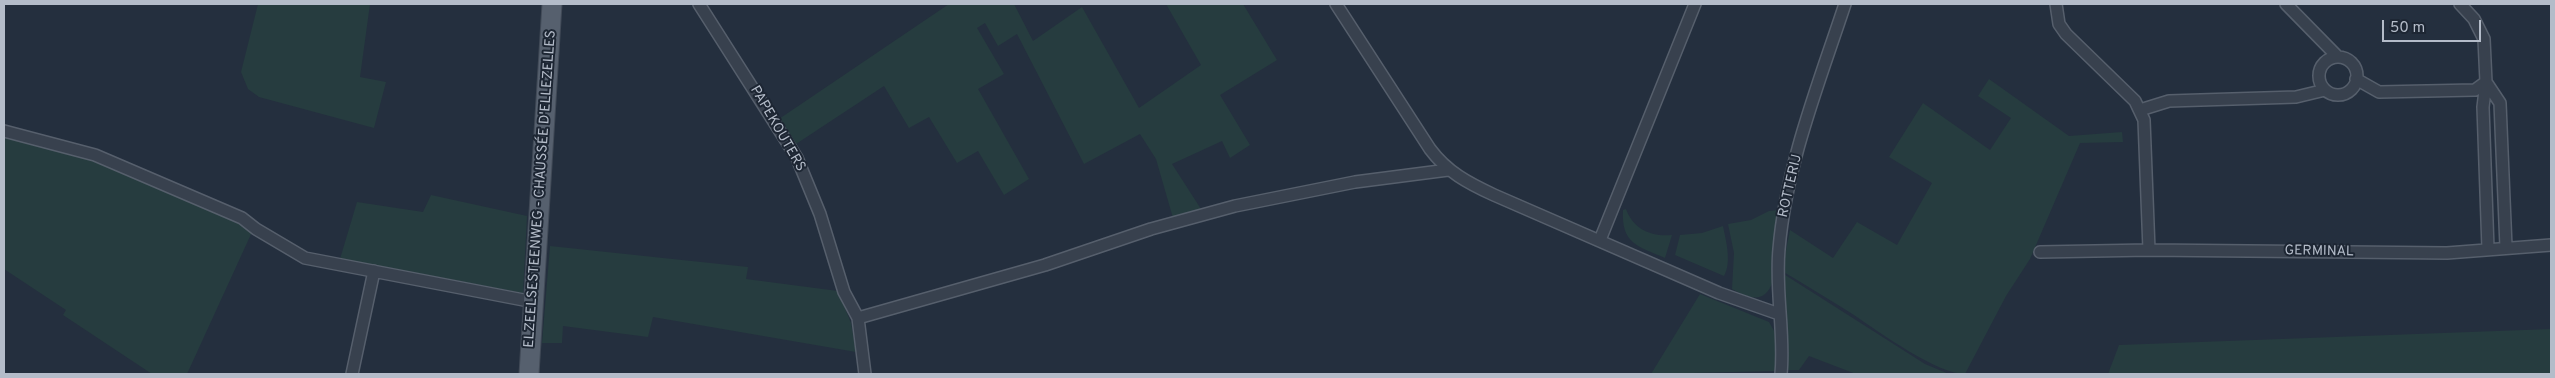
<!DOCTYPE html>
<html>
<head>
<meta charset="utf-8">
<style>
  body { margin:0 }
  #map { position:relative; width:2555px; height:378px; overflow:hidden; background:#242f3e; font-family:Overpass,sans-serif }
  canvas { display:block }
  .frame { position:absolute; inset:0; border:5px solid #b4bcc9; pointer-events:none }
  .scale { position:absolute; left:2382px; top:20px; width:99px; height:22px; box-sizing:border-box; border:2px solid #b4bcc9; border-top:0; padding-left:6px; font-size:15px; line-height:18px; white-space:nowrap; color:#b4bcc9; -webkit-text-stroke:4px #1d2633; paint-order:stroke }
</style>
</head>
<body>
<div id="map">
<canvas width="2555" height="378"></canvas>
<div class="frame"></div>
<div class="scale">50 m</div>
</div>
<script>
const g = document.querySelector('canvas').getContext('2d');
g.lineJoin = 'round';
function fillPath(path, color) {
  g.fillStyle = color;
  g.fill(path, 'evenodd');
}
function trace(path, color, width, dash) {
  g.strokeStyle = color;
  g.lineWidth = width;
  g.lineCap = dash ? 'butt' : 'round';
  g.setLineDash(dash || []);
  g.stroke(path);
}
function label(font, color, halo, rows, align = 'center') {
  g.font = font + ' Overpass,sans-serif';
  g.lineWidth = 4;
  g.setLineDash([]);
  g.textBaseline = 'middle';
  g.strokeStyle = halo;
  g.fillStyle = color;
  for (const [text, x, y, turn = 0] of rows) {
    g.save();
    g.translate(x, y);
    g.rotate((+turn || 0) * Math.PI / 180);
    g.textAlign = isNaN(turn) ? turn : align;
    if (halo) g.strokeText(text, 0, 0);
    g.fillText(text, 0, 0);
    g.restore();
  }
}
fillPath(new Path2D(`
  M258 4H370L360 77 386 82 374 128 259 97 248 89 241 72Z
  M949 4H1014L1033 41 1082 7 1139 108 1201 65 1166 4H1243L1277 60 1220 95 1250 145 1230 158 1222 141 1172 164 1201 209 1173 218 1156 159 1140 134 1084 164 1017 34 998 46 985 23 977 28 1004 74 978 89 1029 179 1004 195 978 151 957 163 929 117 909 128 884 86 796 144 779 119Z
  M1989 79 2069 136 2122 132 2123 142 2080 143 2030 259 2006 296 1965 374C1937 374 1879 332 1854 315 1830 300 1806 285 1782 271L1790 230 1833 258 1857 222 1897 245 1932 183 1889 157 1923 103 1990 150 2011 118 1978 96Z
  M4 134 77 153 245 222 252 232 187 374H152L63 315 66 310 4 269Z
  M431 195 527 216 523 293 340 259 357 202 423 212Z
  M1626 209C1633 229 1651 237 1672 235L1665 258C1638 246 1621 244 1623 210Z
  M1778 210 1773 281C1765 304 1750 299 1732 289L1734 253 1728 224 1751 220 1769 211Z
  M1723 226C1726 241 1732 262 1724 276L1675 255 1680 235 1702 233Z
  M550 246 748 267 746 279 838 291 851 323 856 352 653 317 648 337 563 326 562 343H542Z
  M1782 273 1925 364 1949 374H1856L1809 356 1799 370H1787Z
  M1700 294 1769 322 1777 336 1778 349 1775 371 1651 374Z
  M2551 329V374H2108L2119 345Z`), '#263c3f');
const street = new Path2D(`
  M699 4 797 158 820 214 844 292 858 318 865 374
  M1336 4 1430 149C1447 172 1468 183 1494 195L1719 293 1779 314
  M2056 4 2059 24 2066 34 2135 101 2144 120 2149 250
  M2286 4 2337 56
  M2460 4 2474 19 2484 39 2486 82 2483 107 2488 249
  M2319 76a19 19 0 1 1 38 0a19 19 0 1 1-38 0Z
  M2356 79 2379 92 2475 90 2486 82
  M2486 82 2500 103 2506 247
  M2140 110 2169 101 2296 97 2325 90
  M4 131 95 155 242 218 256 229 305 258 534 302
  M1600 240 1695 4
  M2040 252 2149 250 2447 253 2551 245
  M858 318 1045 265 1151 229 1235 206 1355 182 1448 170
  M352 374 374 271
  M1781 374C1785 333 1775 291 1779 249 1786 165 1819 83 1845 4`);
const primary = new Path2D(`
  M529 374 552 4`);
trace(street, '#565f6c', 14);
trace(primary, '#414a57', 21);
trace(street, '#38414e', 11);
trace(primary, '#56606e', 19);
label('14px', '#b4bcc9', '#1d2633', [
  ["PAPEKOUTERS",777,129,60],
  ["ROTTERIJ",1791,186,-77],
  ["ELZEELSESTEENWEG - CHAUSSÉE D'ELLEZELLES",541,189,-86],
  ["GERMINAL",2319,252,1]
]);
</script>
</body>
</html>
